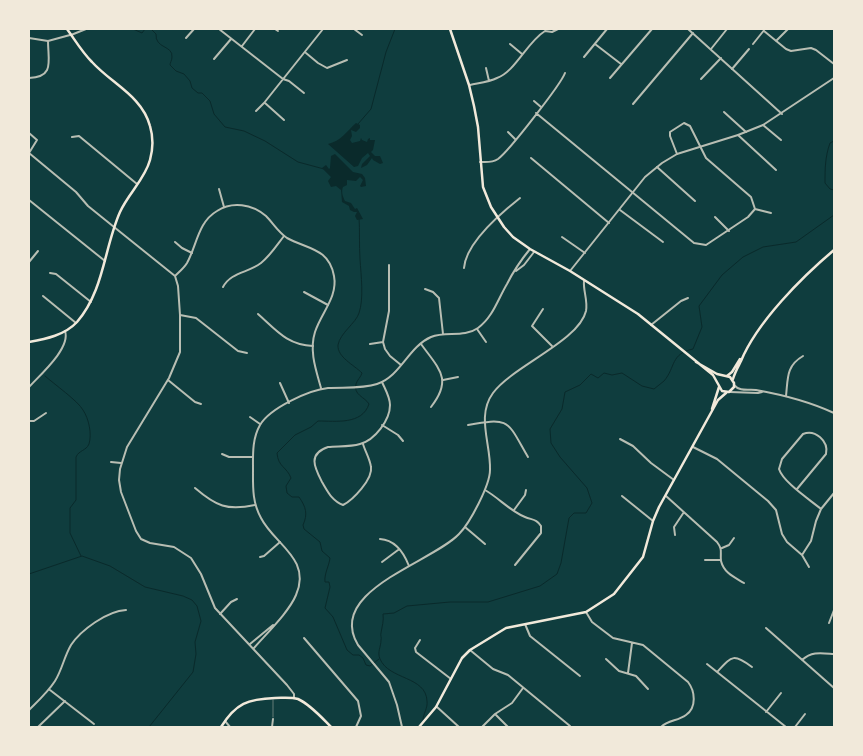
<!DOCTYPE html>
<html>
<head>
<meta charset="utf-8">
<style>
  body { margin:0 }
  #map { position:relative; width:863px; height:756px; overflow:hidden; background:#0f3d3e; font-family:"PT Sans Narrow",sans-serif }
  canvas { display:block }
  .frame { position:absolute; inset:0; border:30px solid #f1e9da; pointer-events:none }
</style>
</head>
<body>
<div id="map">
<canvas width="863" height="756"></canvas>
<div class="frame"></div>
</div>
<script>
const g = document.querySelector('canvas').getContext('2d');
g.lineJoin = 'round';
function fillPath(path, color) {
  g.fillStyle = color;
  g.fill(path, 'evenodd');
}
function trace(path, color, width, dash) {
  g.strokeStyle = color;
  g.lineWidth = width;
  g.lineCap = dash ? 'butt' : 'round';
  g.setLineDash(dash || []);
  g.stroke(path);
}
fillPath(new Path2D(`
  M356 123 360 125V128L356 132 351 130 352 136 350 140 352 143 360 141 361 138 362 140 367 142 368 139 370 138V140H375L373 150 371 152 375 156H380L383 163 380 164 373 160 372 158 367 165 361 168 362 164 370 156 368 153 362 158 358 166 354 167 328 144C341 141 346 132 356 123Z
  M335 154 353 172 362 174 365 178 366 186 361 187 360 186 363 180 360 177 356 181 347 180V185L343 187C341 192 343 197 345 201L351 203 355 209 357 208 363 219 357 220 355 216 357 212H354L350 210 349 206 342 202 341 190 336 186 331 187 328 181 331 177 322 168 326 165 329 169 330 168 331 156Z`), '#0a2a2b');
trace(new Path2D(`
  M133 29 142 33 145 29
  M151 29 156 34C155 49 173 45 172 57 172 60 170 63 170 65L176 71 184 74 190 81 192 88 198 93H202L210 101 214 114 225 127 244 131 265 141 298 162 324 169
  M358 124 371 109 386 52 395 29
  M834 141 830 143C825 157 825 169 825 183L830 189 834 190
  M359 217C360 231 359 245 360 259 361 275 364 299 359 313 356 323 340 333 338 345 337 357 354 365 362 373 361 377 357 380 356 384 353 395 365 397 369 404 362 425 336 421 318 421L311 427 295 435 277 453C278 467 287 467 291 478L286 486 287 493 292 497H299C306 507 308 514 303 525L304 529 320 542 322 551 330 558C329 566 324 574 325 582H329L330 587 325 608 333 617 347 650 353 655H359L363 658 366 665 370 666 379 659
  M45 376C54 384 78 401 83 410 89 419 92 434 89 444 86 451 79 450 76 457V500L70 508V533L81 556
  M29 574 82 556 110 566 145 587 183 596 192 600 197 606 201 621 195 642 196 654 193 672 149 727
  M423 720C423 714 428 708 427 701 426 676 389 680 380 659 377 652 381 647 381 640 382 638 380 635 381 633 382 626 384 621 383 614L394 613 407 606 450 602H488L540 586 557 574 561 563 569 518 574 513H586L592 503 587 488 560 457 551 443 550 429 562 409 565 392 580 385 591 374 598 378 604 373 612 375 622 373 642 386 654 389C657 386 661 384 664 381 676 367 670 354 693 349L702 327 699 306 722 275 743 257 763 247 796 242 834 215`), '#0a2a2b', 1);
trace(new Path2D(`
  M273 717V700`), '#b8beb3', 0.5);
trace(new Path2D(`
  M219 29 283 79 289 81 304 93
  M275 29 278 31
  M354 29 362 35
  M764 31 786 49 791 51 811 48 816 50 834 64
  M71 35 86 29
  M186 38 194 29
  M776 41 788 29
  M510 44 522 54
  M595 44 621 64
  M753 44 765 29
  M242 46 255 29
  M711 49 727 29
  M306 53 318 63 327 68 347 60
  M584 57 607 29
  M214 59 231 39
  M486 68 489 81
  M732 69 749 49
  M29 78C55 77 48 61 48 41
  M610 78 652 29
  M701 79 721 58
  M470 85C479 83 489 82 497 78 515 72 527 42 545 31L552 32 558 29
  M534 101 541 107
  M265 103 284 120
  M633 104 693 33
  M256 111 264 103 323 29
  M724 112 746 132
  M536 113 694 243 706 245 748 217 755 209
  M763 125 781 140
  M508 132 515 139
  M29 133 37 140 29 153 76 192 88 206 114 227
  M738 135 776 170
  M72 137 79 136 137 184
  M677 154 670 136V132L684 123 690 126 706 158 751 197 755 209 771 213
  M531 158 609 223
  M480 162C487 162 492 163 498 159 509 151 561 84 565 73
  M657 167 695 201
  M219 189 224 207
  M29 200 105 261
  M620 210 663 242
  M715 217 729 231
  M562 237 585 253
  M175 242 182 248 192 253
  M29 262 38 251
  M389 265V311L383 342 385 349 390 356 401 365
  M464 268C466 243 501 213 520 198
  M50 273 56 274 91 302
  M223 287C231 272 248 273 261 263 270 256 277 245 284 236
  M425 289 433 292 439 298 443 334
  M304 292 328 305
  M43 296 76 323
  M543 309 532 326 552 346
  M258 314C276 330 287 345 313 346
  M180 315 196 318 238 351 247 353
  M651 325 681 301 688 298
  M477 329 486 342
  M370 344 383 342
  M421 344C439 369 453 379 431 407
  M168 380 195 402 201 404
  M443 380 458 377
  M280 383 289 403
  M786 396C788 378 786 366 803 356
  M250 417 260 424
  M29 421H34L46 413
  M382 425 398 435 403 441
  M468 425C511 417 507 421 528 457
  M620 439 633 446 651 463 674 480
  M363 444C365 451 370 459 371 467 373 479 353 500 343 505 332 501 328 492 322 482 315 468 307 454 328 447 338 446 350 447 360 444 375 440 390 420 390 405 390 397 385 389 382 382
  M693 447 717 459 768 501 776 510 782 534 787 542 802 555 809 567
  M222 454 229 457H253
  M111 462 121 463
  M195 488C216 506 227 511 255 505
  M797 489 826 454C829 441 815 429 803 434L782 459 779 469C783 482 809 499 821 509
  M485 490C499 498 510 511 525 517 532 520 537 519 541 526V533L515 565
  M622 496 653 521
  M666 496 717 542C723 550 720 551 721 561 724 573 734 577 744 583
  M514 510 525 495 526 490
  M465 527 485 544
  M675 535 674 527 684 512
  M380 539C395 540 404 553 409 566
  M722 548 729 545 734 538
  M802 555 811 541 816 521 821 509 834 493
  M260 557 264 556 280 542
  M705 560H721
  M382 562 398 550
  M586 612 592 622 613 638 643 645 688 682C695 691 697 707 686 715 678 721 668 720 661 727
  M220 614 231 602 237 599
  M829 623 834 610
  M525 624 530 636 580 676
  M766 628 834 688
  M304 638 358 701 361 716 356 727
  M420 640 415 648 416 652 451 679
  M470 650 493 669 508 675 570 726
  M606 659 619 671 636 676 648 689
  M802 660C812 651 821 653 834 654
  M707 664 786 727
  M717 672C732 656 733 653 752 667
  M628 673 632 643
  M50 690 94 724
  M437 707 459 727
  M29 710C38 701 48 692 55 681 62 670 64 657 71 645 81 630 107 611 126 610
  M766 712 781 693
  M495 714 508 727
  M225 721 230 727
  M38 727 65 701
  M272 727 273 719
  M482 727 495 714 512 703 523 688
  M795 727 805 714`), '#b8beb3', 2);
trace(new Path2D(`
  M688 29 782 114
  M29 38 48 41 70 35
  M114 227 175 276 178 286 180 315V352L169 378 127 447 120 469 119 480 121 492 136 531 141 539 150 543 174 547 191 558 201 574 215 608 287 685 294 694V698
  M516 271 524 265 534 252
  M570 271 645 177 662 163 677 154 738 135 763 125 834 78
  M175 276C179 272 184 268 187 263 197 245 198 222 217 211 232 201 252 204 266 216 273 223 278 232 287 238 307 249 329 248 334 276 338 297 321 313 315 332 309 351 316 370 321 388
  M734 385C740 392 748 389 756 390 784 395 808 401 834 413
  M29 387C40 375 71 348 65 331
  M730 392 758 393 762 392
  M250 644 273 625
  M254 648C266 634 289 612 296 595 312 559 274 544 261 518 252 502 253 486 253 470 253 455 252 439 260 425 270 408 309 390 328 388 344 387 362 389 377 384 401 376 408 347 431 337 446 331 464 338 478 328 493 317 498 299 507 284 513 272 521 260 530 249
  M402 727 397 705 389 682 358 645C325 591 433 562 459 534 470 523 490 485 490 470 491 444 476 416 493 393 513 366 579 341 586 311 588 300 583 291 584 281`), '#b8beb3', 2);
trace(new Path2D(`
  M450 29 469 85 474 106 478 127 483 187 491 207 504 227 513 237 530 249 570 271 638 314 713 375 722 391 729 392 734 387V383L730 377 717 374 696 362
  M29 342C46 339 65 335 77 322 104 291 104 248 120 212 128 194 145 179 150 160 153 149 153 136 150 126 142 96 112 84 92 62 82 52 75 40 67 29
  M727 376 732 372 740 359
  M733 379C735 372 738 367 741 361 757 322 802 277 834 250
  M712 409 719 387
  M221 727C236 703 248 699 275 698 283 698 291 697 298 699 311 705 322 718 331 727
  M419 727 436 707 462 658 470 650 506 628 586 612 614 594 643 557 653 521 659 507 718 400 726 393`), '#f1e9da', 2.5);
</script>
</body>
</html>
